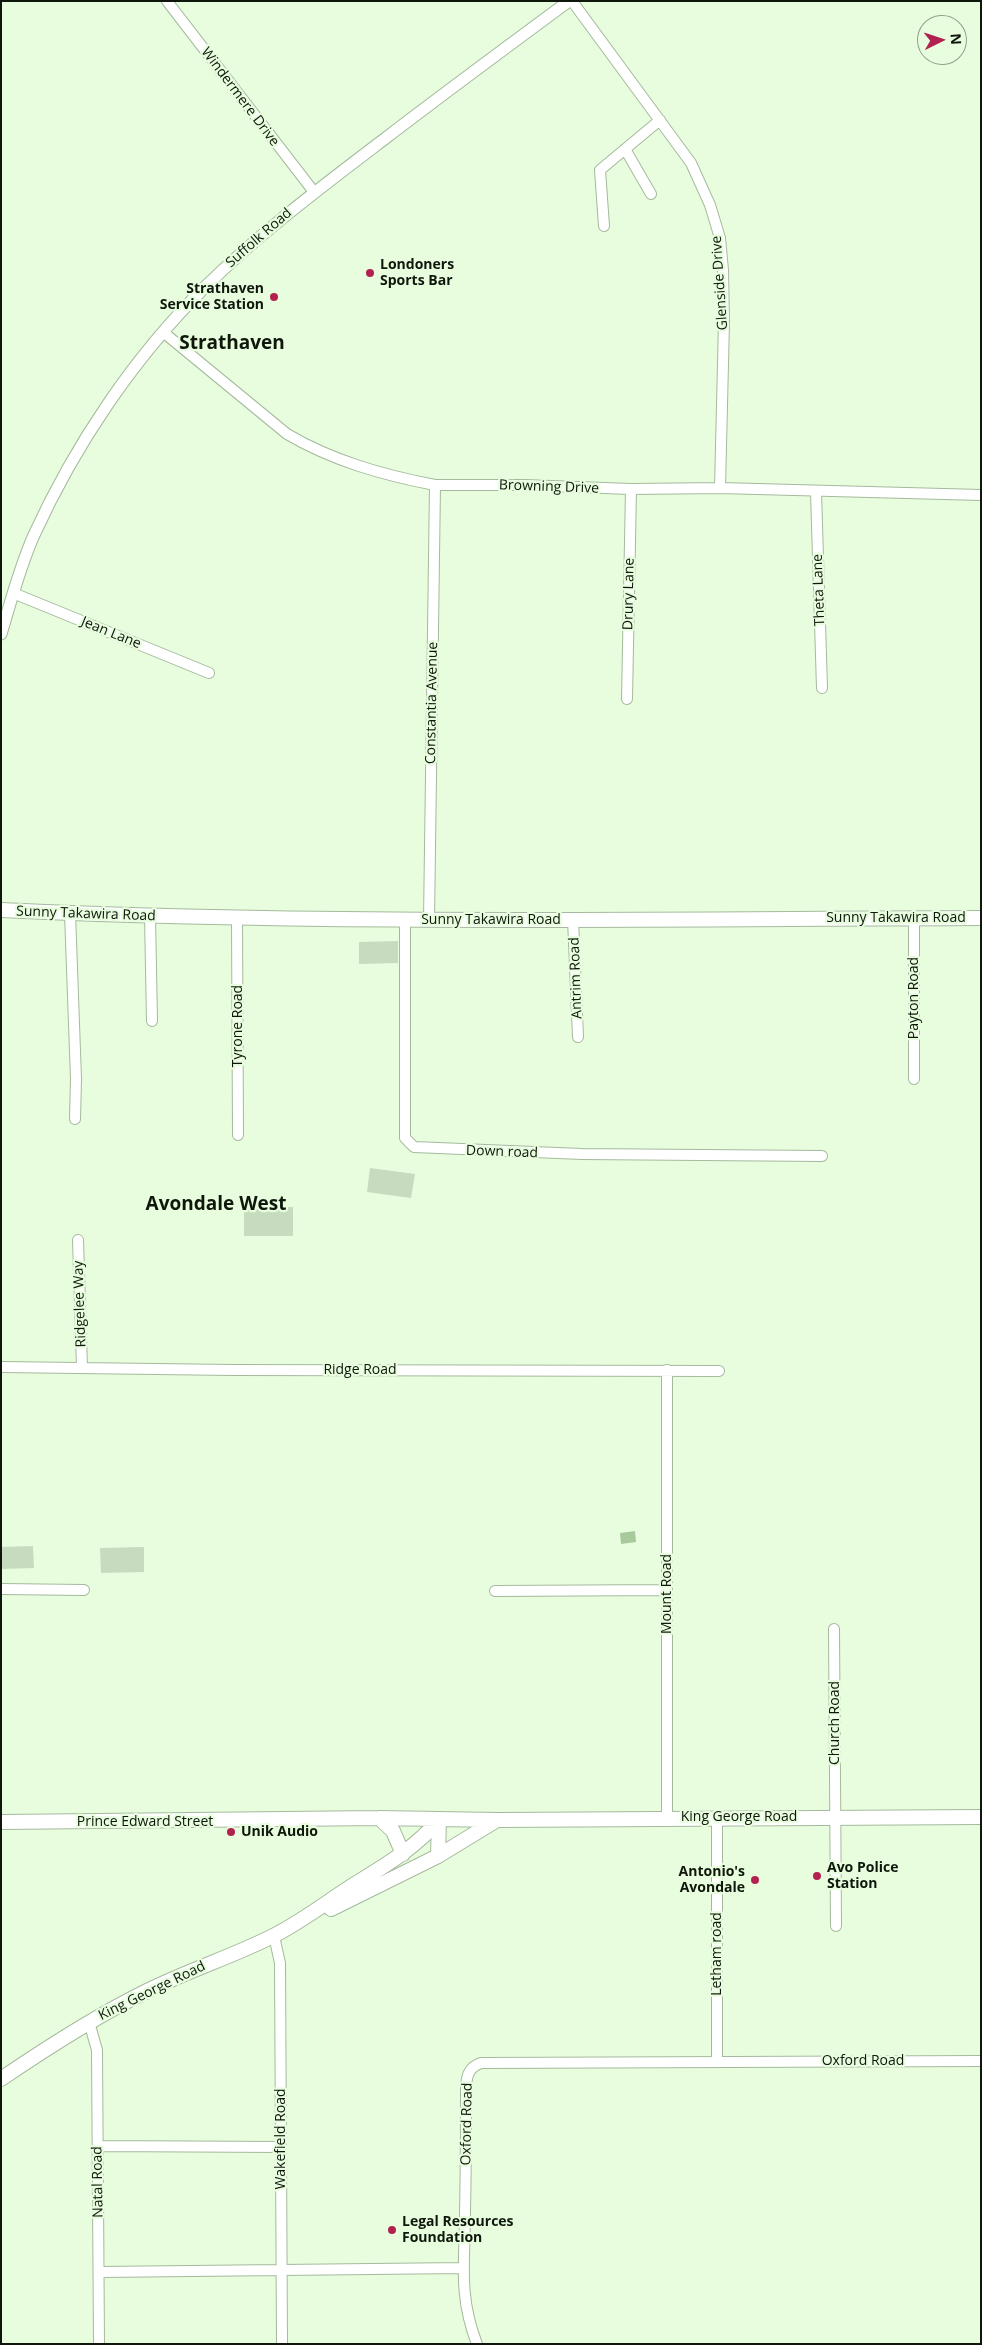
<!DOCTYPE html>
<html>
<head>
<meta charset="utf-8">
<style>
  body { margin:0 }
  #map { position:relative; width:982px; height:2345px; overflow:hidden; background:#e7fdde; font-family:"Open Sans",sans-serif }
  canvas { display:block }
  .frame { position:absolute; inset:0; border:2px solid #0f160c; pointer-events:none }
  .north { position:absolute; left:917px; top:15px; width:50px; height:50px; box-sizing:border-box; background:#e7fdde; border:1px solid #91a18a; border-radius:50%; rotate:86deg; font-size:14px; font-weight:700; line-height:20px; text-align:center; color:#0f160c }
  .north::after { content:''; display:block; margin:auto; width:18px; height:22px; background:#b2214f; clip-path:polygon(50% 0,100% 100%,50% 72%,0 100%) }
</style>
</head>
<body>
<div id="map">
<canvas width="982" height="2345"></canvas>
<div class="frame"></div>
<div class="north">N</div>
</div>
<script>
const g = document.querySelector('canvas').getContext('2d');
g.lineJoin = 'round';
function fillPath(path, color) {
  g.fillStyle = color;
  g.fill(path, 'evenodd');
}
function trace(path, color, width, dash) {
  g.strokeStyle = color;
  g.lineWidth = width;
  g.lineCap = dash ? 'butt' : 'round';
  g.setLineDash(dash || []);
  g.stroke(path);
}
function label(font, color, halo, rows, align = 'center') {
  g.font = font + ' "Open Sans",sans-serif';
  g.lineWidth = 4.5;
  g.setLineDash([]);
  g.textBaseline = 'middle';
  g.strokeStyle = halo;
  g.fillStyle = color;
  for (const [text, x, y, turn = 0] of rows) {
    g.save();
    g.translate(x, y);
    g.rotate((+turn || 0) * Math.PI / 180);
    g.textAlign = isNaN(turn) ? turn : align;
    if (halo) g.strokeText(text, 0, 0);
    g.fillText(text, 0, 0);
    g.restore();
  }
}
fillPath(new Path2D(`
  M398 941V963L359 964V942Z
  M370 1168 415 1174 411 1198 367 1192Z
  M244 1207H293V1236H244Z
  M33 1546 34 1568 1 1569V1547Z
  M144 1547V1572L101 1573 100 1548Z`), '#c7dcbf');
fillPath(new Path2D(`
  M635 1531 636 1542 621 1544 620 1533Z`), '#a8c99c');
const minor = new Path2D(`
  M167 1 314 192
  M572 1 691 163 710 205 720 238 723 270 724 322 720 488
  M625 149 651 194
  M604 226 600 170 660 120
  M163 332 287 434C333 461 383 475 435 485H525L631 489 720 488 981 495
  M816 492 822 688
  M13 593 209 673
  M627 699 631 489
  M70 913 76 1079 75 1119
  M150 917 152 1021
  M237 918 238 1135
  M914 918V1079
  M573 919 578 1037
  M405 920V1138L414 1147 582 1154 822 1156
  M429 920 435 485
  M78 1240 82 1368
  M1 1367 233 1370 719 1371
  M1 1589 84 1590
  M495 1591 667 1590
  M834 1629 836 1926
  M717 1817V2061
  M667 1818V1370
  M274 1936 280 1963 282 2344
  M89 2022 97 2050 99 2344
  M98 2146 281 2147
  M100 2272 462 2268
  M477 2344C458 2295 465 2262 465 2212 466 2170 466 2128 466 2086 467 2075 469 2067 481 2063L981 2061`);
const tertiary = new Path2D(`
  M1 634C11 601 20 566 34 535 75 445 134 357 205 287 261 232 324 185 387 137 447 91 508 46 569 1`);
const secondary = new Path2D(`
  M1 910C327 925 654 919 981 918
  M379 1818 393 1831 403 1854
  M1 1822 379 1818 498 1820 981 1817
  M438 1856 439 1820
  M331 1909 438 1856 497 1820
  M1 2079C48 2047 96 2016 147 1991 189 1970 234 1956 275 1935 304 1920 328 1901 355 1884 386 1865 415 1848 439 1820`);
trace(minor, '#a5ba9d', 12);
trace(tertiary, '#a5ba9d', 13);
trace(secondary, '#a5ba9d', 16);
trace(minor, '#fff', 10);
trace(tertiary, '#fff', 11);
trace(secondary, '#fff', 14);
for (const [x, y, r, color] of [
  [370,273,5,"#b2214f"],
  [274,297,5,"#b2214f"],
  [231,1832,5,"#b2214f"],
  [817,1876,5,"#b2214f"],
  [755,1880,5,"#b2214f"],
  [392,2230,5,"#b2214f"]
]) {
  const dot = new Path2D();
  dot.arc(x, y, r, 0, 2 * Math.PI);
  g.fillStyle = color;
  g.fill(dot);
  trace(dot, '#e7fdde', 2);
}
label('14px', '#0f160c', '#e7fdde', [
  ["Windermere Drive",240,97,53],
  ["Suffolk Road",259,238,-41],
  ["Glenside Drive",720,283,-94],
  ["Browning Drive",549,487,2],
  ["Theta Lane",819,590,-92],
  ["Drury Lane",629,594,-89],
  ["Jean Lane",111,633,22],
  ["Constantia Avenue",432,703,-89],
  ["Sunny Takawira Road",86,914,2],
  ["Sunny Takawira Road",896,918],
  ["Sunny Takawira Road",491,920],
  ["Antrim Road",576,978,-92],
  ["Payton Road",914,998,-90],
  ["Tyrone Road",238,1026,-90],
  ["Down road",502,1152,2],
  ["Ridgelee Way",80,1304,-92],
  ["Ridge Road",360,1370],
  ["Mount Road",667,1594,-90],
  ["Church Road",835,1723,-90],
  ["King George Road",739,1817],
  ["Prince Edward Street",145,1822],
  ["Letham road",717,1954,-90],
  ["King George Road",152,1991,-26],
  ["Oxford Road",863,2061],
  ["Oxford Road",467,2124,-89],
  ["Wakefield Road",281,2139,-90],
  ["Natal Road",98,2182,-91]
]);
label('bold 14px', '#0f160c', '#e7fdde', [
  ["Londoners",380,265],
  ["Sports Bar",380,281],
  ["Strathaven",264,289,"right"],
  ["Service Station",264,305,"right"],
  ["Unik Audio",241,1832],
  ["Avo Police",827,1868],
  ["Station",827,1884],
  ["Antonio's",745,1872,"right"],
  ["Avondale",745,1888,"right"],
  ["Legal Resources",402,2222],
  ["Foundation",402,2238]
], 'left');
label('bold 19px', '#0f160c', '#e7fdde', [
  ["Strathaven",232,344],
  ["Avondale West",216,1205]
]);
</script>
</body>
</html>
